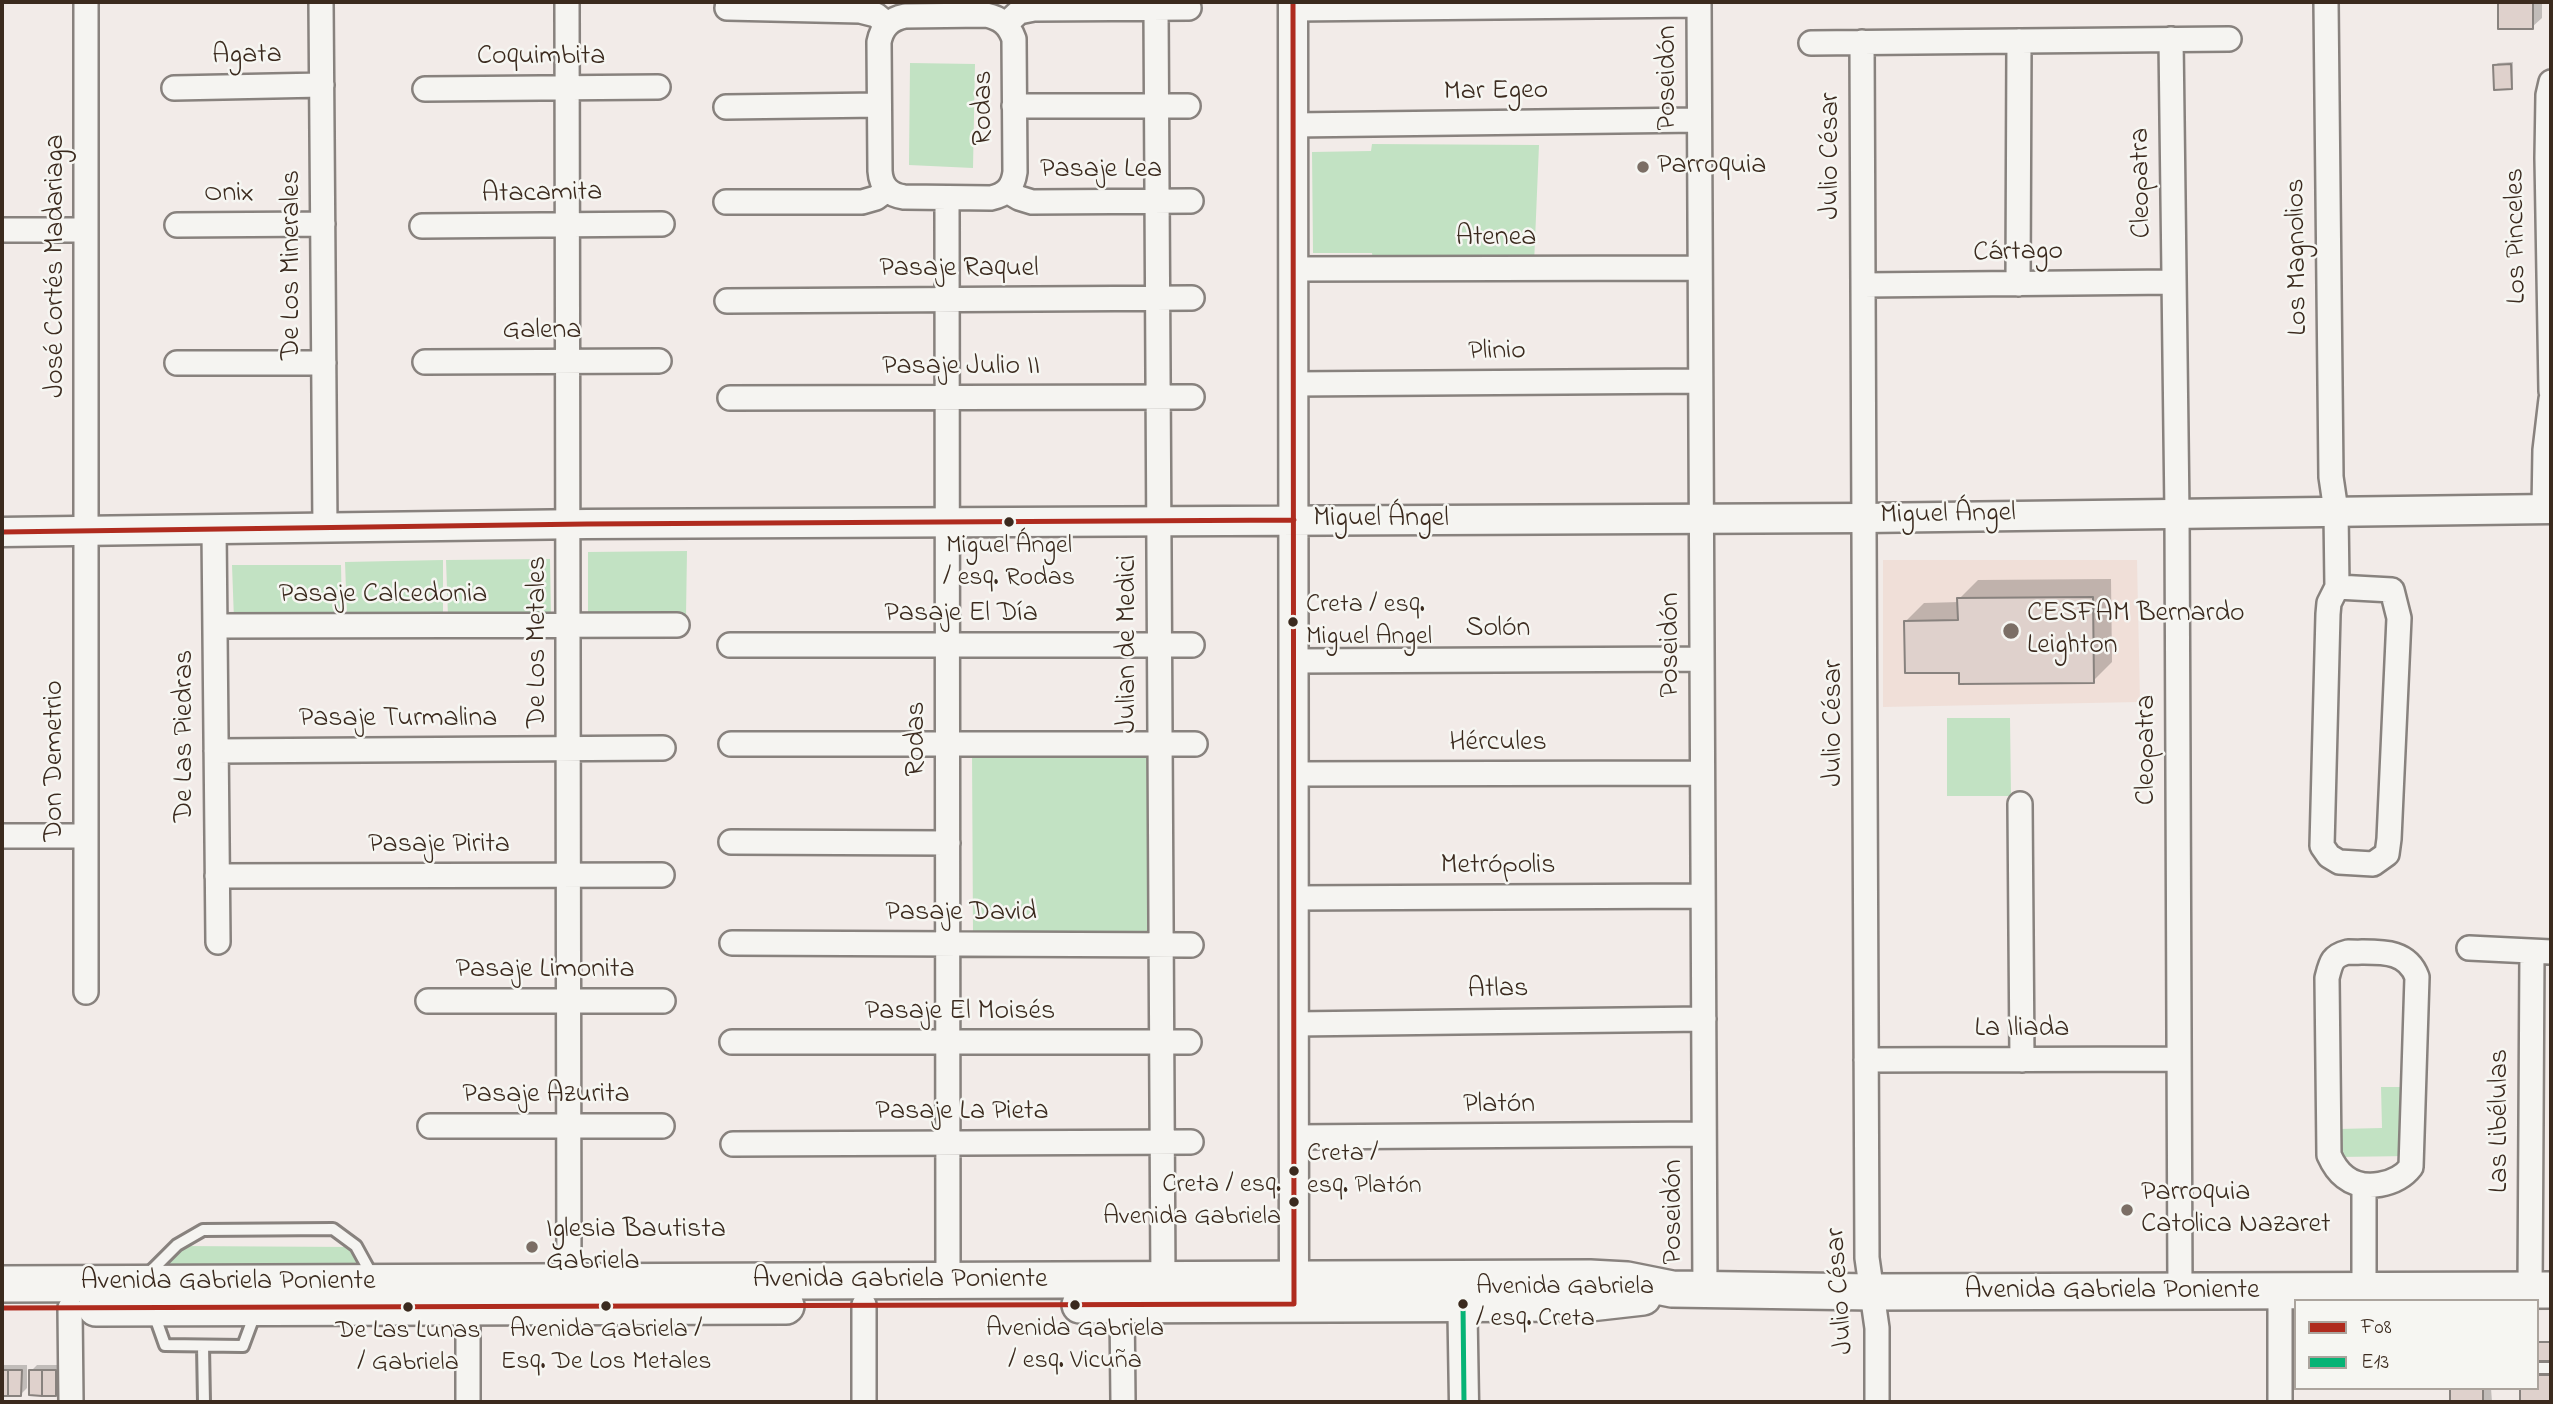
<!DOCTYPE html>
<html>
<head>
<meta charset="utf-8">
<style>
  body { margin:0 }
  #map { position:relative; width:2553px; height:1404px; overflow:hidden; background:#f2ebe8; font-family:"Indie Flower",sans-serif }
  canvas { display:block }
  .frame { position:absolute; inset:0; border:4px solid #3b2a1e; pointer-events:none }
  .legend { position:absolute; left:2294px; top:1299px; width:245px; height:91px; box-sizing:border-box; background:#f6f6f2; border:2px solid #aba49d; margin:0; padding:9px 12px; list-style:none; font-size:21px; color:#3b2a1e }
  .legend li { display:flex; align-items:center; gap:14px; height:35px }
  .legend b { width:35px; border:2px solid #aba49d }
</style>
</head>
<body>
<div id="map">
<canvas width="2553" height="1404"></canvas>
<div class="frame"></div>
<ul class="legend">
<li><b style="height:9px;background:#af2b1e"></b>F08</li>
<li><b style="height:9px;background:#06b375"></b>E13</li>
</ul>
</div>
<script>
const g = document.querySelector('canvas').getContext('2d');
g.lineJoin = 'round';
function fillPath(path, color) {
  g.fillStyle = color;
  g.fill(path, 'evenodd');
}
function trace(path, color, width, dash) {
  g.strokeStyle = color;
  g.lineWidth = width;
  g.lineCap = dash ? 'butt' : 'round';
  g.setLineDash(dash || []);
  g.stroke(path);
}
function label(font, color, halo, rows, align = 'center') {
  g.font = font + ' "Indie Flower",sans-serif';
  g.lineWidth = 5;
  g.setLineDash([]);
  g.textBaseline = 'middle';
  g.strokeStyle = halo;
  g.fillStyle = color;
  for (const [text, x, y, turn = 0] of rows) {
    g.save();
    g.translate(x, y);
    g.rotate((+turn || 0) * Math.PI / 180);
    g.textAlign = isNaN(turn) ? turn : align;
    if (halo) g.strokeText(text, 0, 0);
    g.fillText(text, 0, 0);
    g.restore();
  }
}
fillPath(new Path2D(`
  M1883 560H2137L2140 702 1883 707Z`), '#f0dfd8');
fillPath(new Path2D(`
  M910 63 975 64 973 168 909 165Z
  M1372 144 1539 145 1534 264 1373 262 1372 253H1313L1312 152 1371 151Z
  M687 551 686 616 588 613V552Z
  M550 559 551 617H448L446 560Z
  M443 560V615L347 617 345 562Z
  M232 565H341L342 617 234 620Z
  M1947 718H2010L2011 796H1947Z
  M1150 750V935L973 934 972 752Z
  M2381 1087H2409L2410 1156 2339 1157 2338 1129 2382 1128Z
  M178 1246 353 1247 372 1287 147 1289Z`), '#c2e2c3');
fillPath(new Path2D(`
  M2499 2H2542V18L2532 27H2499Z
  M2513 62V85L2511 88 2495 65 2498 63Z
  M2111 579 2112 662 2093 681 1961 671 1906 621 1924 603 1959 602V599L1978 580Z
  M2537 1341H2551V1402H2521V1388H2537Z
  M2 1365H27V1388L21 1394H2Z
  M37 1365H61V1388L55 1394 31 1371Z
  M2452 1388H2491L2492 1402H2452Z`), '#0003');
const building = new Path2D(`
  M2498 2H2533V29H2498Z
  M2511 64 2512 89 2494 90 2493 65Z
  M2093 597 2094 683 1959 684V673H1905L1904 621 1958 620 1957 598Z
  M2537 1342H2551V1402H2520V1388H2537Z
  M2 1370H8V1396H2Z
  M8 1370H22L21 1396H8Z
  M29 1370H42V1396L29 1395Z
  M42 1370H56V1396H42Z
  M2450 1388H2483V1402H2450Z`);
fillPath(building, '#dfd1cc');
trace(building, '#88827e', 2);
const service = new Path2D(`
  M147 1275 177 1245 203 1230 333 1229 356 1246 373 1277
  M154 1314 165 1345 243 1346 256 1311
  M203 1346 204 1402
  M2537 1368H2551`);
const minor = new Path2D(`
  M321 2 325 528
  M567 2 569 1282
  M1699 2 1705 1289
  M2326 2 2331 477 2336 511 2337 587
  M727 8 860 11 876 15 887 24
  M1156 9 1163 1280
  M1293 9 1699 5
  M986 15C1001 18 1009 25 1014 39L1015 172C1013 187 1006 195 991 198L904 197C889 195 881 186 880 171L879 42C882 27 890 19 905 16Z
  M1006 24 1019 12 1034 9 1189 8
  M2171 39 2177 513 2180 1292
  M1862 42 1867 1258 1877 1328V1402
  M1811 43 2229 39
  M2551 82 2548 95 2547 158 2551 391
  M174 88 322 85
  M425 89 658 87
  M1014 106H1188
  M726 107 879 105
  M1293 125 1699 120
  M1007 191 1019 198 1032 202 1191 201
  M947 198 948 1281
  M726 202H862L876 198 887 190
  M177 225 323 224
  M422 226 662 224
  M2 230H86
  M1293 269 1700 268
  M2018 284 2019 41
  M1863 285 2174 282
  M727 301 1192 298
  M425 362 659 361
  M177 363H324
  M1293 384 1700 381
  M730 398 1192 397
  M2544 509 2545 450 2551 399
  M214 529 218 942
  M2337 587 2392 590 2399 618 2389 839 2387 854 2373 864 2339 862 2329 856 2322 846 2328 614 2329 603Z
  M215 626 677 625
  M730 645H1192
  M1294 661 1702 659
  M731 744H1195
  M216 751 663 748
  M1294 774 1702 773
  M2020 804 2022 1060
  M2 836H86
  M731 842 948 843
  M217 876 662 875
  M1294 898 1703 896
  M732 943 1191 945
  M2469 948 2551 952
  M2348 952C2376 953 2406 947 2417 977L2411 1167C2397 1185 2364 1192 2345 1177 2337 1171 2333 1164 2329 1155L2327 978C2331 962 2332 956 2348 952Z
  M86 992V2
  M428 1001H663
  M1294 1024 1704 1019
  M732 1042H1189
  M1866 1060 2179 1059
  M430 1126H662
  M1294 1137 1704 1134
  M733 1144 1191 1142
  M2530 1290 2532 952
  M2364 1291V1185
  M2280 1292V1402
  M1122 1304 1123 1402
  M864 1305V1402
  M468 1307V1402
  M70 1308 71 1402`);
const tertiary = new Path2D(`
  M1293 2 1294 1298
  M2 532 587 524 1864 518 2551 509
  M1462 1283 1464 1402`);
const primary = new Path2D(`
  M2 1284 1590 1278 1627 1280 1672 1289 1872 1292 2551 1290
  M1080 1305 1590 1303 1643 1297
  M96 1308 786 1306`);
trace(service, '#88827e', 16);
trace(minor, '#88827e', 28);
trace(tertiary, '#88827e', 33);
trace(primary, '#88827e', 40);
trace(service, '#f5f4f1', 10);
trace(minor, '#f5f4f1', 23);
trace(tertiary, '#f5f4f1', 28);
trace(primary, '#f5f4f1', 35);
trace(new Path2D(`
  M2 532 587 524 1294 520
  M2 1308 1294 1304 1293 2`), '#af2b1e', 5);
trace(new Path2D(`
  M1463 1304 1464 1402`), '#06b375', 5);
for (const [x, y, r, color] of [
  [1643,167,7,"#7b6e65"],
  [1009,522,6,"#3b2a1e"],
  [1293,622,6,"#3b2a1e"],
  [2011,631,9,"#7b6e65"],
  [1294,1171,6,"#3b2a1e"],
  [1294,1202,6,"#3b2a1e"],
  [2127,1210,7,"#7b6e65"],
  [532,1247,7,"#7b6e65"],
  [1463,1304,6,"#3b2a1e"],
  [1075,1305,6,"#3b2a1e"],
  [606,1306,6,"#3b2a1e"],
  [408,1307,6,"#3b2a1e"]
]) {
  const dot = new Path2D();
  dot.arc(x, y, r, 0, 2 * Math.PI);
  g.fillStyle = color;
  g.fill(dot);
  trace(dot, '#f6f6f2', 2.5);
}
label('26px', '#3b2a1e', '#f6f6f2', [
  ["Miguel Ángel",1009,548],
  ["/ esq. Rodas",1009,580],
  ["Creta / esq.",1306,607,"left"],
  ["Miguel Angel",1306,639,"left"],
  ["Creta /",1307,1156,"left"],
  ["esq. Platón",1307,1188,"left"],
  ["Creta / esq.",1281,1187,"right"],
  ["Avenida Gabriela",1281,1219,"right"],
  ["Avenida Gabriela",1476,1289,"left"],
  ["/ esq. Creta",1476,1321,"left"],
  ["Avenida Gabriela",1075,1331],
  ["/ esq. Vicuña",1075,1363],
  ["Avenida Gabriela /",606,1332],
  ["Esq. De Los Metales",606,1364],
  ["De Las Lunas",408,1333],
  ["/ Gabriela",408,1365]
]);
label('28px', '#3b2a1e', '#f6f6f2', [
  ["Agata",247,57,-1],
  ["Coquimbita",541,58],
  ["Poseidón",1669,78,-90],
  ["Mar Egeo",1496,93,-1],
  ["Rodas",985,108,-90],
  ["Julio César",1832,156,-90],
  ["Pasaje Lea",1101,171],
  ["Cleopatra",2143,183,-91],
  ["Onix",229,195],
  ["Atacamita",542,195,-1],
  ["Los Pinceles",2518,236,-91],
  ["Atenea",1496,239],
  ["Cártago",2018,254,-1],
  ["Los Magnolios",2299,257,-91],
  ["De Los Minerales",293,265,-90],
  ["José Cortés Madariaga",57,266,-90],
  ["Pasaje Raquel",959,270],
  ["Galena",542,332],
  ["Plinio",1497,353,-1],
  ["Pasaje Julio II",961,368],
  ["Miguel Ángel",1948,516,-1],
  ["Miguel Ángel",1381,520],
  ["Pasaje Calcedonia",383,596],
  ["Pasaje El Día",961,615],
  ["Solón",1498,630],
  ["De Los Metales",539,642,-90],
  ["Julian de Medici",1129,644,-90],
  ["Poseidón",1672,645,-90],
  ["Pasaje Turmalina",398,720],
  ["Julio César",1835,723,-90],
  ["De Las Piedras",186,736,-90],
  ["Rodas",918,739,-90],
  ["Hércules",1498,744],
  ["Cleopatra",2148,750,-90],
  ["Don Demetrio",56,761,-90],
  ["Pasaje Pirita",439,846],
  ["Metrópolis",1498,867],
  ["Pasaje David",961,914],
  ["Pasaje Limonita",545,971],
  ["Atlas",1498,991,-1],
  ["Pasaje El Moisés",960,1013],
  ["La Iliada",2022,1030],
  ["Pasaje Azurita",546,1096],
  ["Platón",1499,1106],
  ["Pasaje La Pieta",962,1113],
  ["Las Libélulas",2501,1121,-90],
  ["Poseidón",1675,1212,-90],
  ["Avenida Gabriela Poniente",900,1281],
  ["Avenida Gabriela Poniente",228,1283],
  ["Julio César",1842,1291,-94],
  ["Avenida Gabriela Poniente",2112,1292]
]);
label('28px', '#3b2a1e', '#f6f6f2', [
  ["Parroquia",1657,167],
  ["CESFAM Bernardo",2027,615],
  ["Leighton",2027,647],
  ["Parroquia",2141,1194],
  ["Catolica Nazaret",2141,1226],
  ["Iglesia Bautista",546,1231],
  ["Gabriela",546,1263]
], 'left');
</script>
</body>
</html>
